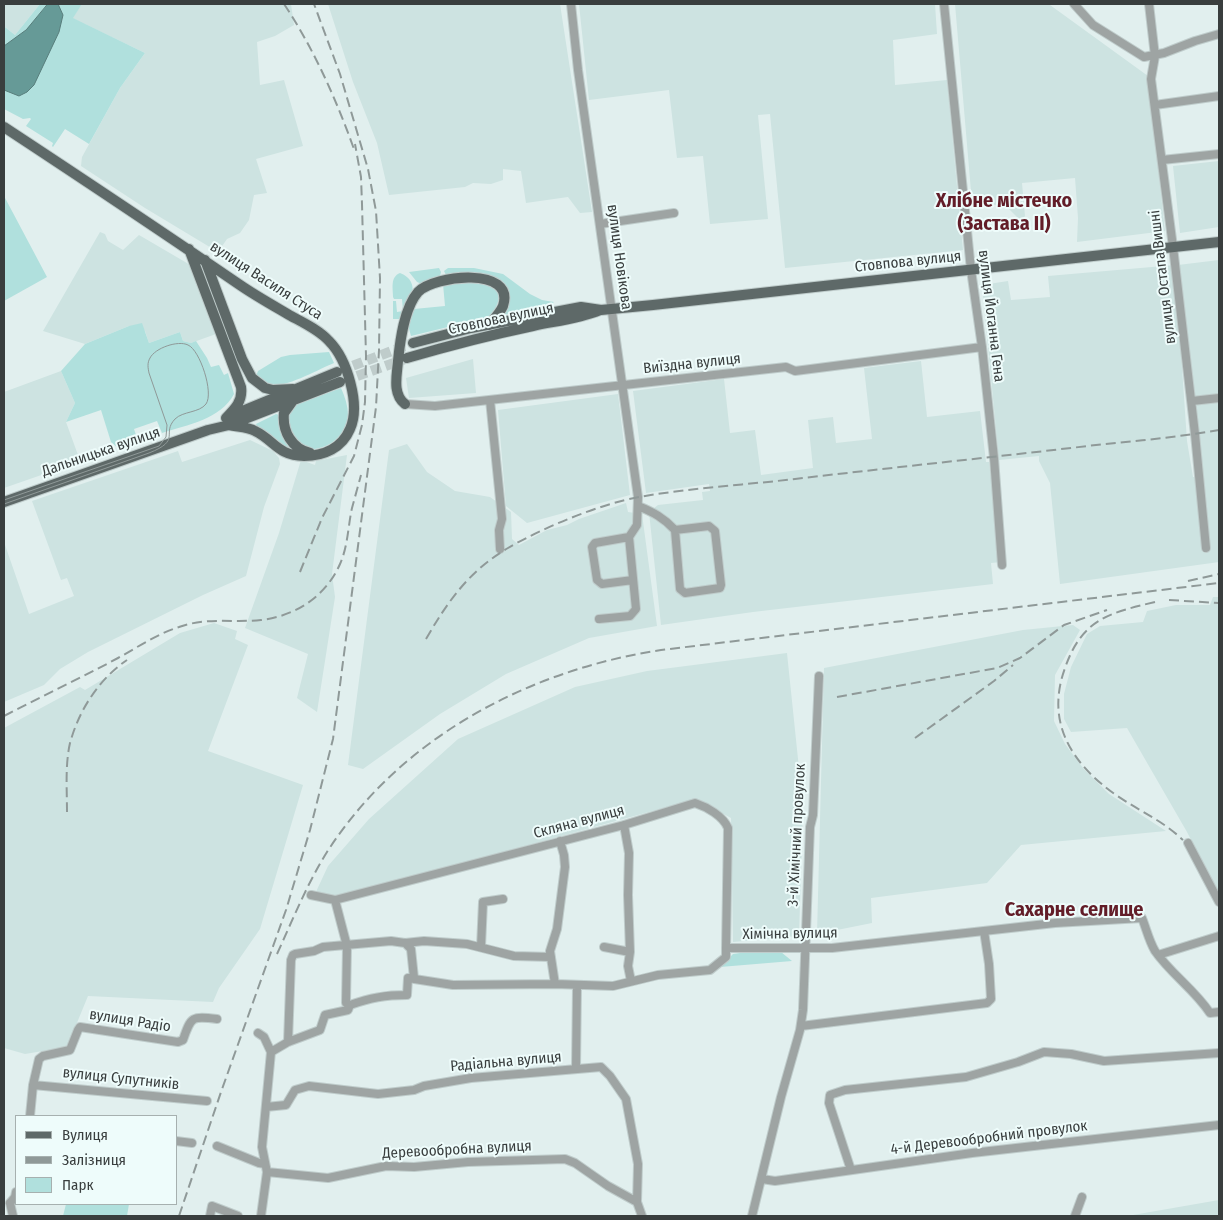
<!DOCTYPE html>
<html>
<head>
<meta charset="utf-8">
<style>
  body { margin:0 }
  #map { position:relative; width:1223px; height:1220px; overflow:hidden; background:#e1efee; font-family:"Fira Sans Condensed",sans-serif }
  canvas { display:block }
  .frame { position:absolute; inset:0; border:5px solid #393e3e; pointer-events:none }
  .legend { position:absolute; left:15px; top:1115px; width:162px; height:90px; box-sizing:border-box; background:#eefcfb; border:1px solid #a6b0af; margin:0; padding:6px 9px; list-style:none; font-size:15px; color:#393e3e }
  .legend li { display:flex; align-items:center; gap:10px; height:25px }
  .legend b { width:25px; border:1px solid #a6b0af }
</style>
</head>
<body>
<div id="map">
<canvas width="1223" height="1220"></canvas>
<div class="frame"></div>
<ul class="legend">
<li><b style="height:6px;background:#5e6968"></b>Вулиця</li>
<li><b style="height:6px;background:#8f9998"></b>Залізниця</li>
<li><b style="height:14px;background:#b0e0dd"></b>Парк</li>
</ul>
</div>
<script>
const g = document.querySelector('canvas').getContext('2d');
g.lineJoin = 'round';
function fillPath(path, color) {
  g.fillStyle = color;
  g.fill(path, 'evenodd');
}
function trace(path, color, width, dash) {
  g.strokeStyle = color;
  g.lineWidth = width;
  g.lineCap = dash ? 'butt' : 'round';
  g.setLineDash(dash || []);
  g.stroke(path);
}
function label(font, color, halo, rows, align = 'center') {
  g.font = font + ' "Fira Sans Condensed",sans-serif';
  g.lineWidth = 4;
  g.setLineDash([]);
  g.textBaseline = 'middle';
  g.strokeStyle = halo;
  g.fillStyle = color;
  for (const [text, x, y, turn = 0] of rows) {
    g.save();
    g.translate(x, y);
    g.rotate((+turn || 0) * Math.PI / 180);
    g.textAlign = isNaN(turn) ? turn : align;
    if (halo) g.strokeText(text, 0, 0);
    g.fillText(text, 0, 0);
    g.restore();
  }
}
fillPath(new Path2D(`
  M4 4H40L15 35 4 26Z
  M82 4H291L294 25 275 36 257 42 260 85 284 80 303 146 256 159 267 193 254 195 249 220 240 233 227 239 218 252 145 208 81 166 82 157 120 88 145 53 72 18Z
  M328 4H560L592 212 580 213 568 197 526 203 521 171 503 169V180L491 184 473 183 465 187 389 195 377 143 353 82Z
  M579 4H935L937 34 893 40 895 85 947 80 963 250 785 268 770 114 758 115 768 219 710 224 703 156 677 158 669 90 589 100Z
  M955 4 1050 5 1148 76 1165 231 1077 242 1078 218 1075 178 1022 183 1025 216 1021 221 1009 209 989 203H972Z
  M1219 161V227L1180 233 1173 166Z
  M100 232 105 234 108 241 123 250 139 235 192 266 216 334 191 343 183 341 180 332 149 343 145 331 129 326 85 344 43 331Z
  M1219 260V562L1060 584 1050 483 1039 461V456L999 460 982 285 1008 281 1011 300 1050 297 1048 276 1175 265 1187 441 1193 477H1203L1178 265Z
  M473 359 476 393 409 398 406 378Z
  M921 361 927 417 980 411 986 462H989L1001 562 991 563 993 584 753 612 661 625 649 512 658 505 703 500 702 492 710 491 709 484 646 493 633 391 724 379 730 433 755 430 761 475 813 468 808 420 833 417 836 443 872 439 864 368Z
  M61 371 75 403 66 422 78 455 73 464 4 488V392Z
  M618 394 630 495 527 523 506 506 498 410Z
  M250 440 273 451 279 458 280 464 264 507 246 576 203 595 88 652 60 669 44 685 4 702V542L29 614 74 596 67 578 61 580 32 501 178 451 182 462Z
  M407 444 427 472 455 491 490 497 511 512 512 539 519 545 547 530 567 525 579 519 626 503 628 512 642 514 657 626 589 638 506 674 440 714 363 769 348 765 389 450Z
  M347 455 332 574 335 597 317 712 297 698 308 654 245 628 279 533 301 460 315 465 316 461Z
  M1213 597H1219V894L1187 832 1127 728 1071 732 1064 719V694L1071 667 1087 634 1100 626 1143 622 1147 611 1176 605H1210Z
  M214 623 237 631 235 639 248 645 208 751 303 785 260 929 219 988 213 1002 88 996 67 1047 25 1054 4 1048V728L80 687 85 690 180 633Z
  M1073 625 1080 630 1055 675 1054 721 1065 744 1083 768 1109 794 1166 831 1021 845 987 883 871 898 872 923 817 934 824 668 1023 630Z
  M787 653 803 807 799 936 733 942 731 818 696 799 336 898 315 894 328 866 369 819 458 739 575 687 647 671Z
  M1219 1200V1216H1133V1215Z`), '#cde3e1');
fillPath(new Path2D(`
  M40 4H82L73 18 145 53 120 88 89 144 65 129 53 147 52 146 53 143 26 126 31 119 30 118 23 119 4 109V28L5 27 15 35Z
  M4 196 47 277 4 301Z
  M439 268 441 272 440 276 422 284 417 282 409 272Z
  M448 268H474L503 274 530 294 542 300 554 302 550 305 503 315 504 288 446 275 444 271Z
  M400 273C423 282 409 304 402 319H393V301H396L397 312 403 311 402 299H394L393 297C393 288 390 277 400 273Z
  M467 282C474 283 486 282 491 285 506 293 496 309 489 317L411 336 408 325 414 309 445 306 443 284Z
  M142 323 149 343 180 332 183 341 191 343 196 341 207 358 211 367 219 365 224 375 228 373 234 394C221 419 187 425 162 433L157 421 134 429 138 441 118 448 111 442 101 410 66 422 75 403 61 371 85 344 129 326Z
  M329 352 334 363C319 369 284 389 269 385 264 383 260 379 256 376L258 371 281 357 290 355Z
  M341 388C345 397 348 406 348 415 346 439 324 452 303 449 291 434 284 425 292 406Z
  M276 414 279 415 285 439 289 449 288 450 257 427 256 424Z
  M754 951 781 952 792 961 720 967 733 954Z
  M66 1204H129L127 1216H63Z`), '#b0e0dd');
const water = new Path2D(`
  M48 4H58L63 15 59 32 34 85 27 92 19 96 4 90V46L26 30Z`);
fillPath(water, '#669a97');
trace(water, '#587e7c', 1);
trace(new Path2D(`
  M339 371 413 343
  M343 381 405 359`), '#bfcccb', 10, [10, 5]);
const minor = new Path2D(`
  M571 4 578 70 638 497 637 525 629 537 636 609 630 616 599 619
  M944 4 971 270 982 347 994 458 1002 565
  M1074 4 1093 25 1144 57 1164 53 1195 41 1219 34
  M1149 4 1155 56 1151 79 1173 247 1195 434 1206 548
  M1155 105 1219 96
  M1162 160 1219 154
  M600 224 674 213
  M490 400 502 519 499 530 500 549
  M1192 401 1219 398
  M405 404 435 406 786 367 795 371 982 347
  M638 506C653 512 664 518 675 530L709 526 715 531 721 585 720 588 685 593 680 589 675 530
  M629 537 595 543 592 547 597 580 602 584 633 580
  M624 825 629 853 628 895 630 952 628 966 631 981
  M1188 843 1219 902
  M311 895 335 900 624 825 695 803C707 807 723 816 728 828L726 948
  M335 900 347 946 346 1003 350 1005
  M405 943 411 949 414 978
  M481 947 483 902 503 899
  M604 947 630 952
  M1158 955 1219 936
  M555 984 550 951 557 929 565 867 564 855 560 841
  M801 1026 987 1003 991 999 989 964 984 931
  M258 1033 264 1037 271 1052 262 1147 267 1172 261 1216
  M288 1042 291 960 293 955 295 954 314 951 323 947 391 941 405 943 424 941 467 944 514 956 551 957
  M271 1052 288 1042 320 1030 325 1015 348 1010 350 1005C370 998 385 995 407 995L408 978 453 985 555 984 613 986 658 975 710 970 726 957V948H832L1055 923 1142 918C1146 928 1149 941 1155 951 1171 974 1194 989 1210 1013L1219 1012
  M576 1069 577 985
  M33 1085 207 1101
  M266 1107 286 1105 295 1090 309 1086 378 1094 414 1090 424 1086 471 1078 601 1067 610 1076 626 1099 638 1164 637 1202 642 1216
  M30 1116 33 1085 39 1059 43 1056 70 1050 78 1030 80 1027 178 1042 183 1040C191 1016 192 1016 217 1019
  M176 1141 192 1143
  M217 1146 259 1163 265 1164
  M851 1170 829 1103 830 1095 845 1090 966 1077 1018 1062 1044 1052 1071 1054 1104 1061 1219 1053
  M267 1172 328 1178 386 1166 414 1167 468 1162 565 1159 575 1163 608 1186 637 1202
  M762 1179 775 1181 972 1153 1219 1125
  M10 1203 15 1197 16 1192
  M10 1203 13 1216
  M210 1216 212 1206 238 1216
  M752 1216 781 1097 800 1030 803 1010 810 827 813 815 819 676
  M1075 1216 1082 1197`);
const major = new Path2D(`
  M4 127C83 179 161 231 240 285 256 296 274 306 291 316 304 323 319 330 329 341 347 359 361 405 350 429 342 448 324 456 304 456 278 456 274 440 255 431 248 427 238 427 229 425
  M189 249 241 387C243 401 235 409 226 418
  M205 260 242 359 252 378 265 388 273 390 293 389
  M413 343 471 328 581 307 601 310 653 305 1219 242
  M407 358C448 346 490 335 533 326 556 321 578 319 600 310
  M294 399 284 413C282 431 292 449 310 453
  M405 404C392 394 397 375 398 361 400 341 404 308 418 292 434 275 516 266 503 306 500 313 494 319 489 325
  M230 416 337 372
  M4 502 208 430 229 425 340 382`);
trace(minor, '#bfcccb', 10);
trace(major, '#bfcccb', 12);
trace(minor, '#9ea4a3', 8);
trace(major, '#5e6968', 10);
trace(new Path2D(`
  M4 500 159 446 166 437 167 425 149 373C148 368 147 363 150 358 155 348 178 340 188 345 200 350 214 393 206 404 199 413 183 411 175 419 161 434 182 440 149 453L4 504`), '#8f9998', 1);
trace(new Path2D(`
  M284 4C314 49 337 101 355 152
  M1218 548H1219
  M300 572 322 518 354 456 362 425 365 402 366 356 362 204 361 177 355 144
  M1188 581 1219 574
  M1169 600 1219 603
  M1155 602C1109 613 1082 619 1065 668 1045 723 1072 764 1116 795 1139 811 1162 820 1183 840
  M426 639C448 601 469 571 508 548 542 528 600 504 639 497 690 488 743 485 795 479 896 467 996 457 1096 445 1137 441 1179 437 1219 430
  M837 697 997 668 1020 658 1064 625 1107 610
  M4 716C42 696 81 678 118 658 138 647 157 634 179 627 207 617 233 623 261 620 296 616 326 596 340 564 348 546 348 526 352 508 355 497 358 486 361 475
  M915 738 994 681 1013 665
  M67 812C67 790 65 765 70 743 79 710 99 679 127 660
  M277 954C293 919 307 884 327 852 401 737 529 670 661 650L1219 583
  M179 1216 221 1092 286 910 310 830 333 739 376 407 379 350 380 278 376 211 368 169 340 74 314 4`), '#8f9998', 2, [10, 5]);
label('15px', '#393e3e', '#eefcfb', [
  ["вулиця Новікова",619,257,82],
  ["Стовпова вулиця",908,262,-6],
  ["вулиця Остапа Вишні",1163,277,-97],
  ["вулиця Василя Стуса",266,281,33],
  ["вулиця Йоганна Гена",991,316,83],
  ["Стовпова вулиця",501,319,-12],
  ["Виїздна вулиця",692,364,-6],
  ["Дальницька вулиця",101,452,-19],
  ["Скляна вулиця",579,822,-15],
  ["3-й Хімічний провулок",797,835,-87],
  ["Хімічна вулиця",790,934,-1],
  ["вулиця Радіо",130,1021,9],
  ["Радіальна вулиця",506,1062,-5],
  ["вулиця Супутників",121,1079,6],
  ["4-й Деревообробний провулок",989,1138,-7],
  ["Деревообробна вулиця",457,1150,-3]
]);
label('bold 20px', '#621d28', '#eefcfb', [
  ["Хлібне містечко",1004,201],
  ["(Застава ІІ)",1004,224],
  ["Сахарне селище",1074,910]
]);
</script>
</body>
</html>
